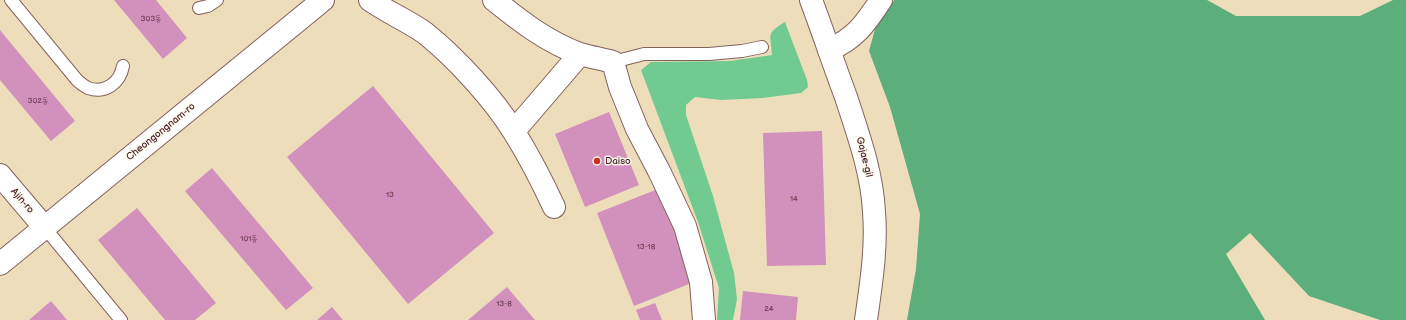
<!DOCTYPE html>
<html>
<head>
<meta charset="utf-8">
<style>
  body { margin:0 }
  canvas { display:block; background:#edb }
</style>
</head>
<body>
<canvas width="1406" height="320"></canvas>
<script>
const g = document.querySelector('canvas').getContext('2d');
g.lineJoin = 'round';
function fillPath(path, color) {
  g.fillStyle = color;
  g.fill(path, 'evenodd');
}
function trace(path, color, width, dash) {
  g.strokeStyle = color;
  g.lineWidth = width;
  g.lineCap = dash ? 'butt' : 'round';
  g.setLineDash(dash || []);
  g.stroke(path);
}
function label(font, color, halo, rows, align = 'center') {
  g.font = font + ' "Balsamiq Sans","Poor Story",sans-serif';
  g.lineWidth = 3;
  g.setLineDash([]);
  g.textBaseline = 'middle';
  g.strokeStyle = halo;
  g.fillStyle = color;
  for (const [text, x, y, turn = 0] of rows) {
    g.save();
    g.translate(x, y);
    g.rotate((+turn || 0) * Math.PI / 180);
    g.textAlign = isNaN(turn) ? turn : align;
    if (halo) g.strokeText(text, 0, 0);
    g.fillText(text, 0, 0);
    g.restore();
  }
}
fillPath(new Path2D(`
  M785 22 807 80 808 87 801 93 763 98 721 100 695 97 686 105V115L713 196 734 273 737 299 733 320H717L719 288 698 222 641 70 651 62 730 61 772 55C771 34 765 34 785 22Z`), '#71cb91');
fillPath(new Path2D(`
  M894 0H1207L1236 16H1360L1393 0H1406V320H1380L1309 296 1250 233 1226 254 1265 320H907L916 269 920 214 890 107 869 51 875 29Z`), '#5caf7b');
fillPath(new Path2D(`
  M114 0H156L187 38 163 59Z
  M0 30 75 121 51 141 0 80Z
  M373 86 494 233 408 304 287 157Z
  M609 112 639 185 585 207 555 134Z
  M822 131 826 265 767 266 763 133Z
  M212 168 313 288 286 310 185 191Z
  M658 189 694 282 634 306 597 213Z
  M137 208 216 303 195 320H165L98 240Z
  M507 287 535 320H468Z
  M743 291 798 297 796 320H740Z
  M51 301 67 320H29Z
  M655 303 662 320H640L636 310Z
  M332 307 343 320H317Z`), '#d290bd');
const lane = new Path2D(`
  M11 0 77 80C80 83 84 86 88 88 105 94 120 83 123 66
  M199 8 208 6 217 0
  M613 62 644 54H709L742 51 762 47
  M45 228 121 320`);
const street = new Path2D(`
  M370 0C387 12 408 21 425 33 456 58 493 98 514 132 529 156 542 181 554 207
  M494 0C520 21 547 42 580 54 590 57 602 59 613 62L620 87 637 129 660 173 685 226 701 282 704 320
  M829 50C856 38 865 24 881 0
  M514 131 580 54`);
const secondary = new Path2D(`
  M811 0C823 32 834 65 846 97 858 134 872 172 874 212 877 248 871 284 866 320
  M0 175 45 228
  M0 264 323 0`);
trace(lane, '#83625d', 14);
trace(street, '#83625d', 24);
trace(secondary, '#83625d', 24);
trace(lane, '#fff', 12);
trace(street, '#fff', 22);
trace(secondary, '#fff', 22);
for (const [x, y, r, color] of [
  [597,161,4,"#c8321e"]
]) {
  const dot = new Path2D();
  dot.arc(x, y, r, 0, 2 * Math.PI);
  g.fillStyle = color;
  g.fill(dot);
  trace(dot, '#fbf7ec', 1.5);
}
label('8px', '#6c3b50', null, [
  ["303동",151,19],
  ["302동",38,101],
  ["13",390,195],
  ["14",794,199],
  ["101동",249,239],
  ["13-18",646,247],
  ["13-8",504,304],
  ["24",769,309]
]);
label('10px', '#4a1f2b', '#fbf7ec', [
  ["Cheongongnam-ro",161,132,-39],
  ["Gajae-gil",864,157,76],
  ["Ajin-ro",22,201,49]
]);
label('10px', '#4a1f2b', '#fbf7ec', [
  ["Daiso",605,161]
], 'left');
</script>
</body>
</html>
